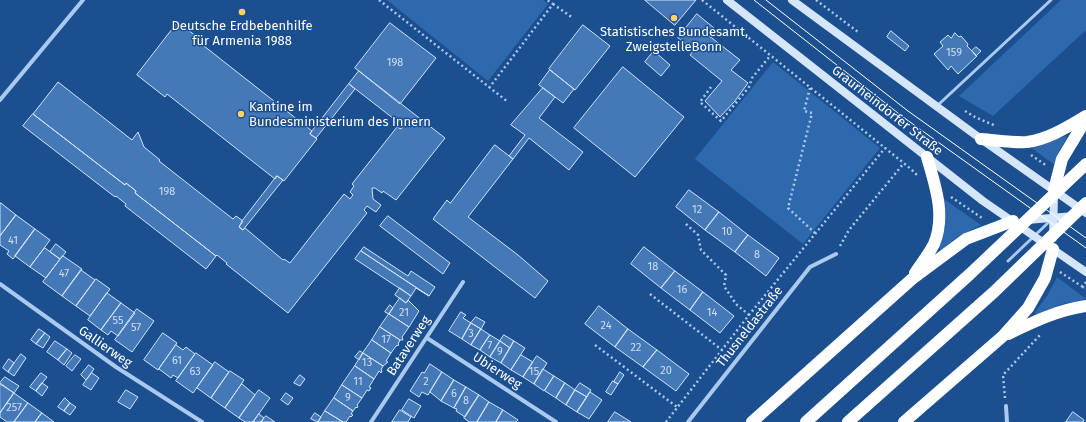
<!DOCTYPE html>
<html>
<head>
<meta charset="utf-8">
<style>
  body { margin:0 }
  canvas { display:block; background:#1b4f8f }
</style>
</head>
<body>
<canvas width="1086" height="422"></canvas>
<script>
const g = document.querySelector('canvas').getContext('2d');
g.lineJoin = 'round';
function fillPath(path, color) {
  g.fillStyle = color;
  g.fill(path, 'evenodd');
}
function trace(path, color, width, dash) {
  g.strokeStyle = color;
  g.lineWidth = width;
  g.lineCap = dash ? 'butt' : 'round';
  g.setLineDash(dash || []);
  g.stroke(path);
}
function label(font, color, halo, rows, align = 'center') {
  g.font = font + ' "Fira Sans",sans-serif';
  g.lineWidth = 3;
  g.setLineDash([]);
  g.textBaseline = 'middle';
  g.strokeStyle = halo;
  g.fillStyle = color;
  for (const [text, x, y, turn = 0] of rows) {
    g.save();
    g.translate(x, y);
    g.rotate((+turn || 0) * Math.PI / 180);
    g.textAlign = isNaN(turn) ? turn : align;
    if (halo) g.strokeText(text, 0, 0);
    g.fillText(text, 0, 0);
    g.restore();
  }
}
fillPath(new Path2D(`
  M387 0H543L548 4 488 81Z
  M1061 0H1086V30L993 116 959 96Z
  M773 62 880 148 803 244 695 159Z
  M1065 136 1067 138 1059 151 1055 165 1030 147 1050 142Z
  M944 199 981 225 959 236 941 250 938 247 945 226Z
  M1057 277 1086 299 1062 304 1036 315 1035 312 1047 296Z`), '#2e69ad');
const building = new Path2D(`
  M645 0H696L675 25Z
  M697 14 714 28 708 35 740 60 731 70 748 83 735 101 720 117 705 101 722 81 690 55 694 50 678 38Z
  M178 22 206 44 204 46 312 131 310 134 317 139 284 181 277 176 275 179 167 94 165 97 137 75Z
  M390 23 436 58 400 104 355 68Z
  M583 25 610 46 575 90 549 69Z
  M891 31 909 46 905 51 887 37Z
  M955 33 959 37 961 36 968 44 967 46 977 56 958 74 951 66 948 70 934 54 943 46 940 42 948 35 951 38Z
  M976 47 981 51 976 56 972 51Z
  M654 51 670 65 661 76 645 62Z
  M623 67 684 117 635 177 574 128Z
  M550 70 574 89 563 103 539 85Z
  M359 71 445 138 396 200 383 191 382 193 375 188H372L373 199 381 205 376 212 367 206 364 210 367 213 288 313 226 264 227 263 217 255 216 256 135 193 136 191 126 183 125 185 33 114 58 82 132 140 138 132 144 147 160 160 159 161 233 219 236 216 243 221 239 227 243 230 245 228 283 260 284 259 290 263 344 194 350 199 353 195 350 192 354 186 352 184 397 127 401 129 403 126 349 84Z
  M349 84 355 89 316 138 310 134Z
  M543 88 555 97 539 118 583 152 569 170 529 138 513 159 509 156 525 135 511 125Z
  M33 114 125 185 126 183 136 191 135 193 216 256 206 269 125 206 126 204 116 196 115 197 23 126Z
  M495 145 513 159 468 217 518 255 548 281 535 298 433 219 447 200 450 203Z
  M277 176 283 180 243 230 239 227 242 221Z
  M689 190 719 212 705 230 676 207Z
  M1 203 16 215 0 236V205Z
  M719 212 748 235 735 252 705 230Z
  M16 215 35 229 13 259 7 254 9 251 0 245V236Z
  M388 216 450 263 443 274 380 226Z
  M35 229 50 240 30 267 15 256Z
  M748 235 779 258 766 276 735 252Z
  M56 244 66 252 60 259 50 252Z
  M364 247 408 276 411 271 435 287 429 296 361 251Z
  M644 247 675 271 661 288 631 264Z
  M45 248 60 259 46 278 30 267Z
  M361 251 429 296 416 288 411 296 355 259Z
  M63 256 82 269 62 296 43 282Z
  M81 270 95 280 76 306 62 296Z
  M675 271 703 292 690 310 661 288Z
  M96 279 110 289 90 316 76 306Z
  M400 288 411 296 406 303 395 295Z
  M703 292 734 316 720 333 690 310Z
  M107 293 121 303 101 330 88 320Z
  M400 298 406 303 408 300 419 311 409 327 389 314Z
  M121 303 135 313 118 336 111 331 108 335 101 330Z
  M390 305 393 308 389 314 385 312Z
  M599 306 628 329 615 347 585 324Z
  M137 309 154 321 132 352 115 340Z
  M461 312 466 315 463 318 471 323 462 339 449 331Z
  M389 314 409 327 402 337 403 340H400L380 327Z
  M476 317 485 322 481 329 471 323Z
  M471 323 481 329 471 345 462 339Z
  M380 327 400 340 398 344 399 345 396 346 391 353 372 340Z
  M39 329 45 333 36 344 31 340Z
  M481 329 490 335 480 350 471 345Z
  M628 329 657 350 643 367 615 347Z
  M45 333 50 337 43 348 36 344Z
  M163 333 177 343 158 370 144 360Z
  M490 335 500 341 490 357 480 350Z
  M504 335 514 341 510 348 500 341Z
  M372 340 391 353 386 361 388 362 383 366 363 353Z
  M55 341 67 349 58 360 47 352Z
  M500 341 510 348 501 363 490 357Z
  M514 341 525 348 511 370 501 363Z
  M176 345 183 350 186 347 195 354 178 378 173 375 171 378 159 369Z
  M67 349 72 353 64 365 58 360Z
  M657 350 689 374 676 391 643 367Z
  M360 351 363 353 359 360 355 357Z
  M196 353 213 365 193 393 176 381Z
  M363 353 383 366 381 370 382 371 381 373 379 371 374 379 355 366Z
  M21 354 26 358 14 376 8 372Z
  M75 355 81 359 72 371 66 366Z
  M521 355 533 362 523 377 511 370Z
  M537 356 547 363 534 384 523 377Z
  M9 359 14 363 8 372 3 368Z
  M215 362 229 372 211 398 197 388Z
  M430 364 442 372 428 395 422 392 419 397 410 391 422 372 424 373Z
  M89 365 94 369 86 380 81 375Z
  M355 366 374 379 369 387 371 388 369 391 367 390 362 398 342 385Z
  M543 369 554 376 544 391 534 384Z
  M230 371 244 380 225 408 211 398Z
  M442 372 454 380 441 401 430 392Z
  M620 372 624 375 618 384 614 382Z
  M41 373 47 377 36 391 30 387Z
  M92 373 99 378 91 390 83 385Z
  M300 375 305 379 300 386 294 383Z
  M554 376 565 383 556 398 545 391Z
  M5 377 19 386 14 393 0 383Z
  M454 380 466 387 454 408 441 401Z
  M613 381 618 384 611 395 606 392Z
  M42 383 48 387 42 396 36 391Z
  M565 383 575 390 566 405 556 398Z
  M580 383 591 390 587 397 575 390Z
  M0 384 14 393 0 413Z
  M242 384 255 395 239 418 225 408Z
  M342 385 362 398 357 405 358 406 357 408 356 407 353 411 334 398Z
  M466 387 479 395 465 417 456 411 457 409 454 408Z
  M126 390 138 397 130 409 118 402Z
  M259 390 270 398 253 422H245L239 418Z
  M575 390 587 397 577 412 566 405Z
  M590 392 602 400 589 419 577 412Z
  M14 393 28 403 14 422H7L0 417V413Z
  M286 393 293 398 288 405 281 400Z
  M479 395 489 402 477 422H469L464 418Z
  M65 398 70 403 64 411 58 407Z
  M334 398 353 411 351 414 353 415 351 417 350 416 346 422H343L325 411Z
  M409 399 421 406 414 418 402 410Z
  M489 402 503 410 496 422H477Z
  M28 403 42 413 35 422H14Z
  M70 403 76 407 70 415 64 411Z
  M400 410 411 417 408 422H392Z
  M503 410 518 420 516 422H496Z
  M325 411 343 422H318Z
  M615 412 631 422H608Z
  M1073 412 1084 420 1083 422H1066Z
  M42 413 54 422H35Z
  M315 413 321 417 318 422 311 419Z
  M259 414 264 418 261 422H253Z
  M266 416 275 422H261Z`);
fillPath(building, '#4478b7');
trace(building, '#cfe3fa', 1);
trace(new Path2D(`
  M379 0 508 102
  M702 0 911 169 917 175
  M816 0 858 32
  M553 4 573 18
  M711 87 700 102 721 121 749 87 752 78 770 56
  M489 88 553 4 547 0
  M810 88 804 111 812 113 788 208 815 233
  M965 111 975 117 996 126
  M1031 155 1047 166
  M951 197 982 218
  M686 224 698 235 701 250 726 275 724 286 736 304 749 315
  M840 246 849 230 904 163
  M1060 272 1083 287
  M1086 282 1083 287 1086 289
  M650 294 722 350
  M595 345 677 407
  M1005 398 1003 375 1040 335
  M666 422 749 315 885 148`), '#a9c9ee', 2.5, [2, 3]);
trace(new Path2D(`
  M938 105 1051 0
  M1008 261 1050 221`), '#a9c9ee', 3);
trace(new Path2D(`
  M0 100 83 0
  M0 284 116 367 202 422
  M427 338 556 422
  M1006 406 1007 422
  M371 422 463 282
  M688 422 810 267 836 254`), '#a9c9ee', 4);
trace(new Path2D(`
  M727 0 983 201 1086 272
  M792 0 981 139 1086 213
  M1027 220 1074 216
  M1053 238 1054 194`), '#d6e6fa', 8);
trace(new Path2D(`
  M981 139C996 140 1013 143 1027 142 1049 139 1067 127 1086 116
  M1054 190 1062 159 1086 119
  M915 273C921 264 929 254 934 244 946 215 935 185 927 157
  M1008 334C1033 322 1058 310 1086 306
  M752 422 912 279 966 239 1013 221
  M904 422 1003 336 1028 308 1045 278 1053 249`), '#fff', 12);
trace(new Path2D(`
  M754 0 903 117 1086 248
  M766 0 908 111 1086 238`), '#fff', 1);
trace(new Path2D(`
  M806 422 970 274 1086 164
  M848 422 994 292 1086 203`), '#fff', 12);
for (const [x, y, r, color] of [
  [242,12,4,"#ffd166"],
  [674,18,4,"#ffd166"],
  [241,114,4,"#ffd166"]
]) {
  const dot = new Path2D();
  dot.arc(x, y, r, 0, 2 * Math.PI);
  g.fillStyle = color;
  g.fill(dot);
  trace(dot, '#1b4f8f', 1.5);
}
label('11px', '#d0dded', null, [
  ["159",954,53],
  ["198",395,63],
  ["198",167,192],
  ["12",697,210],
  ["10",727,232],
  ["41",13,241],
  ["8",757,255],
  ["18",653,267],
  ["47",64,274],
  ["16",682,290],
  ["21",404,313],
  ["14",712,313],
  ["55",118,321],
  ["24",606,326],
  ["57",136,328],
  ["3",471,334],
  ["17",386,340],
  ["7",490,346],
  ["22",636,348],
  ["9",500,352],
  ["61",177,361],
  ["13",367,363],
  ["20",666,371],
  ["63",195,372],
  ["15",534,372],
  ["11",358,382],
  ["2",426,382],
  ["6",454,394],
  ["9",348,398],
  ["8",466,401],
  ["257",14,408]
]);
label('13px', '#fff', '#1b4f8f', [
  ["Deutsche Erdbebenhilfe",242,26],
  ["für Armenia 1988",242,41],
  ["Statistisches Bundesamt,",674,32],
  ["ZweigstelleBonn",674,47],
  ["Kantine im",249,107,"left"],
  ["Bundesministerium des Innern",249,122,"left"]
]);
label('13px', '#fff', '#1b4f8f', [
  ["Graurheindorfer Straße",887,111,38],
  ["Thusneldastraße",750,327,-52],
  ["Bataverweg",409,346,-57],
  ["Gallierweg",105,347,35],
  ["Ubierweg",497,371,33]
]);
</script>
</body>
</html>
